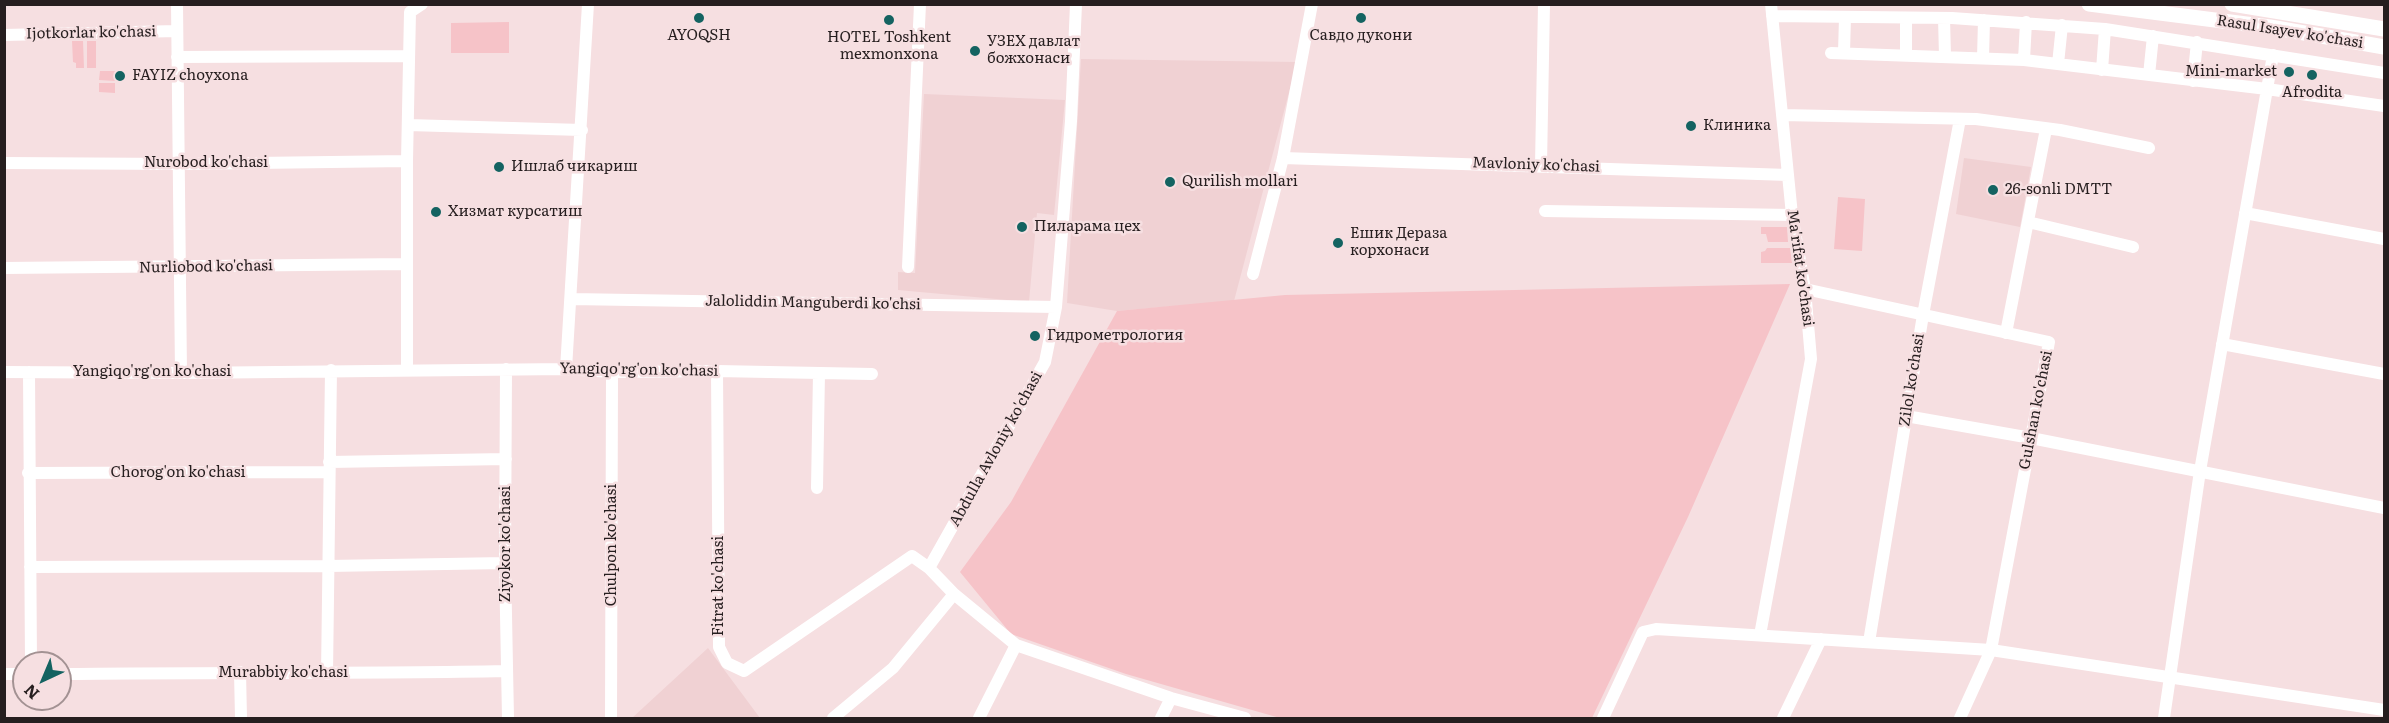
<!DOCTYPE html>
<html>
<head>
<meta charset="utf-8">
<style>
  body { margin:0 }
  #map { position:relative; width:2389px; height:723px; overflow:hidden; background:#f6dfe1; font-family:Literata,serif }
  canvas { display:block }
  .frame { position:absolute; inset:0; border:6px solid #261e1f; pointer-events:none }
  .north { position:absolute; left:12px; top:651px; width:60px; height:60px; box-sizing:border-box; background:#f6dfe1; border:2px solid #a39293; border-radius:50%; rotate:224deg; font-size:16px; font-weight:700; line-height:24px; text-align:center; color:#261e1f }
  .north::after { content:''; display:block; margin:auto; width:21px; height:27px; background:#146361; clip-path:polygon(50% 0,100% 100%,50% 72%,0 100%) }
</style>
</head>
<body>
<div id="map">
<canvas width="2389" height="723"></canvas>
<div class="frame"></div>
<div class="north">N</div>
</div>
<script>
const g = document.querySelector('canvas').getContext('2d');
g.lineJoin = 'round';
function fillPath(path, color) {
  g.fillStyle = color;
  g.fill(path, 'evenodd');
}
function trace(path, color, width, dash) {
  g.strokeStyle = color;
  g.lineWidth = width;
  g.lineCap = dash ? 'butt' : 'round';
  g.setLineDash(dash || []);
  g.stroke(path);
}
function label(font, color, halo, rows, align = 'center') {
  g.font = font + ' Literata,serif';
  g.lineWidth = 5;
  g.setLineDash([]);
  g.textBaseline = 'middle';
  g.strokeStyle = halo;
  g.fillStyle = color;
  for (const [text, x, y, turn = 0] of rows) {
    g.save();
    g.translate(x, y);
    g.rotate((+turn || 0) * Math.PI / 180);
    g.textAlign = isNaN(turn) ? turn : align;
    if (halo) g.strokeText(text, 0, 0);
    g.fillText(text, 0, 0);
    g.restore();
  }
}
fillPath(new Path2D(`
  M1081 59 1297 62 1234 301 1117 311 1067 303Z
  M924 94 1065 100 1054 215 1037 213 1029 302 898 290V272L915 273Z
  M1964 158 2031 167 2020 227 1956 214Z
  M708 648 760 718H632Z`), '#f0d1d3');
fillPath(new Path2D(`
  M509 22V53H451V23Z
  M72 41H83L84 68H76V63L73 62Z
  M87 41H96V68H87Z
  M100 71H115V81L99 80Z
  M99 83H115V93L99 92Z
  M1838 197 1865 199 1862 251 1834 249Z
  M1761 227H1787L1788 242H1768L1766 234H1761Z
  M1767 248H1790L1792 263H1761V252L1765 251Z
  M1790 284 1688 517 1592 718H1280L1126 674 1011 634 960 572 1011 502 1117 311 1285 295Z`), '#f6c3c8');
trace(new Path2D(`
  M177 4 181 373
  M1772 16 1952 18 2105 29 2384 73
  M1906 18V55
  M1944 18 1945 56
  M4 35 177 31
  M1831 53 2024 60 2267 89 2384 106
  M1844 53 1845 17
  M177 57 409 56
  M1983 58 1984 20
  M2024 60 2026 22
  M2058 64 2062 25
  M2102 70 2105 29
  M2149 75 2153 36
  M2193 81 2197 42
  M1782 115 1976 119 2060 130 2149 148
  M408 125 582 130
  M1283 158 1788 175
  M4 163 178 164 407 161
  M1541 165 1544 4
  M1545 211 1792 215
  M2245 213 2384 239
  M2028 222 2133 247
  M908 267 920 4
  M4 268 407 264
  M1253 274 1283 158 1312 4
  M1805 289 2049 342 1991 650 1960 718
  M571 299 1056 307
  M2006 333 2046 129
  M2222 344 2384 374
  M506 369 505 563 508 718
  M566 369 588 4
  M407 370V161L410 12 422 4
  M717 371 719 647 727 663 744 671 912 556 929 568 954 594 1016 645 1171 698 1245 718
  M4 372 181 373 566 369 612 372 717 371 872 374
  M29 372 31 663
  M1906 416 2031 438 2384 508
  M329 462 506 459
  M28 473 329 472
  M817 488 819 373
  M30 567 328 566 505 563
  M929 568 1045 362 1056 307 1071 121 1076 4
  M1760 635 1811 359 1805 289 1792 215 1771 4
  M1869 642 1923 315 1960 119
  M240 672 241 718
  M4 674H24
  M60 674C209 672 358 674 506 671
  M327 674 331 370
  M611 718 612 372
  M833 718 893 668 954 594
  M979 718 1016 645
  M1161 718 1171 698
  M1603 718 1643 632 1656 629 1991 650 2384 710
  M1783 718 1821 639
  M2164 718 2200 471 2273 55`), '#fff', 12);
trace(new Path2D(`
  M2089 4 2270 27 2384 47
  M2232 4 2384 29`), '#fff', 15);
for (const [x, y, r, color] of [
  [699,18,6,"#146361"],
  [1361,18,6,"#146361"],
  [889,20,6,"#146361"],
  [975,51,6,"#146361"],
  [2289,72,6,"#146361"],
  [2312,75,6,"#146361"],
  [120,76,6,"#146361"],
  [1691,126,6,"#146361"],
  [499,167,6,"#146361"],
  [1170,182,6,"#146361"],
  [1993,190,6,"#146361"],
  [436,212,6,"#146361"],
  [1022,227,6,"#146361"],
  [1338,243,6,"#146361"],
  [1035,336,6,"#146361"]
]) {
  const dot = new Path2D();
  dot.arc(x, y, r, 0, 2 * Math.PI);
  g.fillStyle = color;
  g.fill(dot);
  trace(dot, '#f6dfe1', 2);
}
label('15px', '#261e1f', '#f6dfe1', [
  ["Rasul Isayev ko'chasi",2290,32,9],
  ["Ijotkorlar ko'chasi",91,33,-1],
  ["Nurobod ko'chasi",206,163],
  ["Mavloniy ko'chasi",1536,165,2],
  ["Nurliobod ko'chasi",206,267,-1],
  ["Ma'rifat ko'chasi",1800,268,82],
  ["Jaloliddin Manguberdi ko'chsi",813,303,1],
  ["Yangiqo'rg'on ko'chasi",639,370,1],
  ["Yangiqo'rg'on ko'chasi",152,372],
  ["Zilol ko'chasi",1912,380,-81],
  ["Gulshan ko'chasi",2036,410,-79],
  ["Abdulla Avloniy ko'chasi",996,449,-61],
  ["Chorog'on ko'chasi",178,473],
  ["Ziyokor ko'chasi",506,544,-90],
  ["Chulpon ko'chasi",612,545,-90],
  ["Fitrat ko'chasi",719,586,-90],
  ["Murabbiy ko'chasi",283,673]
]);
label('15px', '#261e1f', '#f6dfe1', [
  ["AYOQSH",699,36,"center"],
  ["Савдо дукони",1361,36,"center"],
  ["HOTEL Toshkent",889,38,"center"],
  ["mexmonxona",889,55,"center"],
  ["УЗЕХ давлат",987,42],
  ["божхонаси",987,59],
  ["Mini-market",2277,72,"right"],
  ["FAYIZ choyxona",132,76],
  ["Afrodita",2312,93,"center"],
  ["Клиника",1703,126],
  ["Ишлаб чикариш",511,167],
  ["Qurilish mollari",1182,182],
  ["26-sonli DMTT",2005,190],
  ["Хизмат курсатиш",448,212],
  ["Пиларама цех",1034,227],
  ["Ешик Дераза",1350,234],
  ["корхонаси",1350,251],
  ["Гидрометрология",1047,336]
], 'left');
</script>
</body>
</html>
